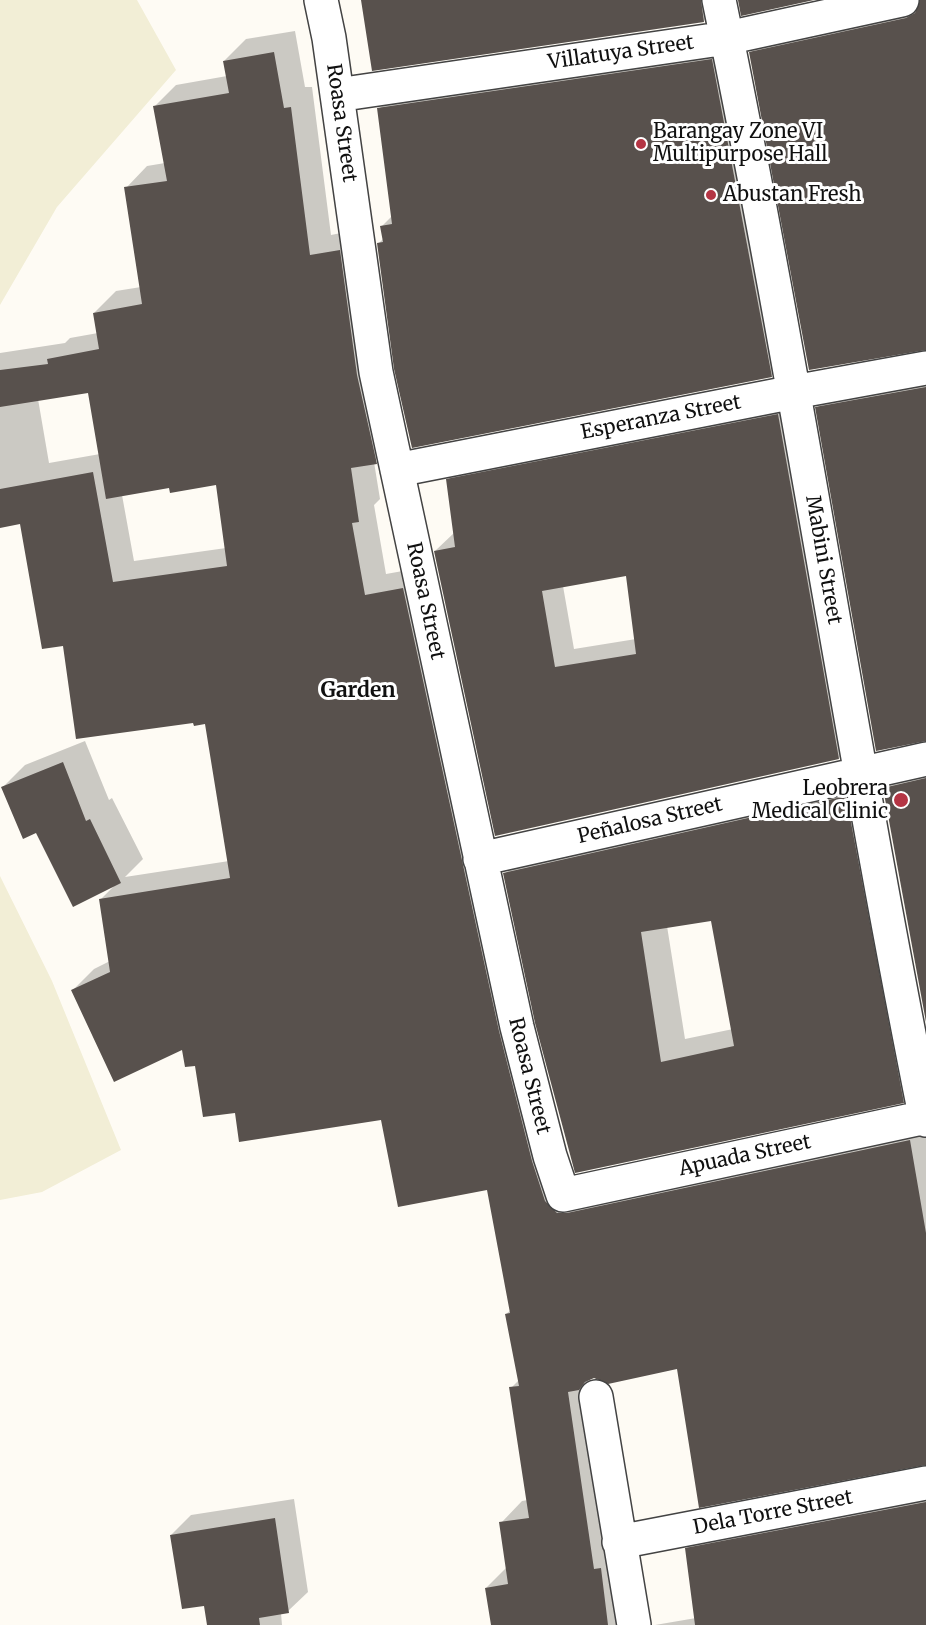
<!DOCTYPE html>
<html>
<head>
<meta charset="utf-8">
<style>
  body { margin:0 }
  canvas { display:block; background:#fefbf4 }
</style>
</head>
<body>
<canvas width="926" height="1625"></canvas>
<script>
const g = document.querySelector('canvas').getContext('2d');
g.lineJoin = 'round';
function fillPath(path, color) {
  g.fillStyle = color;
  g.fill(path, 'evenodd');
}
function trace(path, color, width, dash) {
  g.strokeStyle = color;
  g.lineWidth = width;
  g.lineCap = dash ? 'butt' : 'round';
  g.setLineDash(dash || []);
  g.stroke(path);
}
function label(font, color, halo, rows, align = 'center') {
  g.font = font + ' Merriweather,serif';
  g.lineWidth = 6;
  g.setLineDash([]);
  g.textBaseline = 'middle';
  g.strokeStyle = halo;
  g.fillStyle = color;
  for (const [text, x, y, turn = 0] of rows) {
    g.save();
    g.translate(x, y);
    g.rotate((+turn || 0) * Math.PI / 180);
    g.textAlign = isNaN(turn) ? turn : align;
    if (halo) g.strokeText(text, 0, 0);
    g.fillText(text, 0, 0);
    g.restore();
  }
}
fillPath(new Path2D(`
  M0 0H137L176 70 57 207 0 305Z
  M0 876 52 981 121 1150 42 1192 0 1200Z`), '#f2eed6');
fillPath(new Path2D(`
  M363 0H725L704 21Z
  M916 0H926V348L750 53 772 31Z
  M295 31 305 87H312L331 235 361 229 397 440 374 462 380 499 374 505 386 574 425 567 567 1180 926 1121V1463L678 1367 590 1378 615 1548 635 1625H492L486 1588 507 1567 501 1523 522 1501 528 1500 511 1388 519 1380 506 1314 511 1310 488 1189 382 1118 236 1111 183 1048 73 990 94 969 110 961 101 899 115 885 37 831 3 787 25 765 85 741 109 800 112 798 143 859 125 877 229 861 207 722 194 721 64 644 22 522 0 526V353L65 343 70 338 98 333 94 313 116 291 141 287 126 188 147 166 165 163 155 106 176 85 227 76 224 61 246 39ZM89 391 100 454 49 463 38 399ZM217 483 226 548 134 561 122 495 171 487Z
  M730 41 790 357 771 376 378 244 384 238 382 226 392 216 379 109 398 90Z
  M926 370V740L817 408 839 386Z
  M797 396 858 739 839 758 496 835 435 551 455 532 448 480 467 461ZM627 575 636 639 574 649 563 586Z
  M926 761V1009L884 788 906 767Z
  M870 773 926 1078 903 1101 577 1171 505 874 529 850ZM713 919 733 1029 685 1039 667 926Z
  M926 1485V1625H655L696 1618 686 1549 708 1527Z
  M294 1499 308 1592 288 1611 281 1613 282 1625H209L205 1604 171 1535 191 1515Z`), '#0003');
fillPath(new Path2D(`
  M361 0H701L704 22 372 71Z
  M738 0H814L741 16Z
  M920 0H926V350L809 370 749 52 906 18 915 13Z
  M274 52 284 108 291 107 310 255 340 250 357 375 377 464 351 468 359 522 352 523 365 595 403 588 499 1031 532 1161 545 1201 557 1213H567L910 1140 926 1233V1465L699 1508 677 1369 608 1384 594 1378 585 1382 579 1390 568 1392 594 1569 601 1568 608 1625H491L485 1588 508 1584 499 1522 529 1518 509 1387 519 1386 505 1314 510 1313 487 1190 398 1207 381 1120 239 1142 235 1113 203 1117 195 1066 185 1067 182 1050 114 1082 71 990 110 972 99 899 230 878 205 724 194 726 193 723 76 739 63 646 42 649 20 524 0 528V489L93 472 113 582 227 566 216 485 170 493 169 488 106 499 88 393 0 407V370L48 364 47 359 99 349 93 313 142 304 124 187 167 181 153 106 229 93 223 61Z
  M712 59 772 377 412 448 394 369 377 243 383 242 380 226 392 224 377 108Z
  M926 387V741L876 751 815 407Z
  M778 414 839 759 495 836 434 551 455 547 446 479ZM626 576 636 654 555 667 542 591Z
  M63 762 86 821 90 819 121 883 73 907 36 833 23 839 1 787Z
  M926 778V1022L883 788Z
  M846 796 904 1103 575 1173 535 1023 503 873ZM711 921 734 1046 661 1062 641 932Z
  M926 1502V1625H695L685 1548Z
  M275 1518 289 1613 259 1618 260 1625H207L204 1606 182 1609 170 1535Z`), '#58514d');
const street = new Path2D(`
  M321 0 329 38 376 372 517 1027 550 1156 563 1195 926 1117
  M719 0C796 372 851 748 926 1120
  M337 95 727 38 902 0
  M397 470 794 392 926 368
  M480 859 926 759
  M596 1397 634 1625
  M619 1542 926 1483`);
trace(street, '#434343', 36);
trace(street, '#fff', 33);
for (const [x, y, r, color] of [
  [641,144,6,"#b43544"],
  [711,195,6,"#b43544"],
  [901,800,8,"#b43544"]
]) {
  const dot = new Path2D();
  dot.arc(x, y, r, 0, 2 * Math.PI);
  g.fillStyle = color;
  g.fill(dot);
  trace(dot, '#fff', 2);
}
label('20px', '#101010', '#fff', [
  ["Villatuya Street",621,53,-8],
  ["Roasa Street",341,123,82],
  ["Esperanza Street",661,418,-11],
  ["Mabini Street",823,560,80],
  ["Roasa Street",425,601,78],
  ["Peñalosa Street",650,821,-13],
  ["Roasa Street",529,1076,76],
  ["Apuada Street",745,1156,-12],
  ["Dela Torre Street",773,1513,-11]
]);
label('20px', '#101010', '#fff', [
  ["Barangay Zone VI",653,132],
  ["Multipurpose Hall",653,155],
  ["Abustan Fresh",723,195],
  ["Leobrera",888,789,"right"],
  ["Medical Clinic",888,812,"right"]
], 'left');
label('bold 21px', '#101010', '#fff', [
  ["Garden",358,691]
]);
</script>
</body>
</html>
